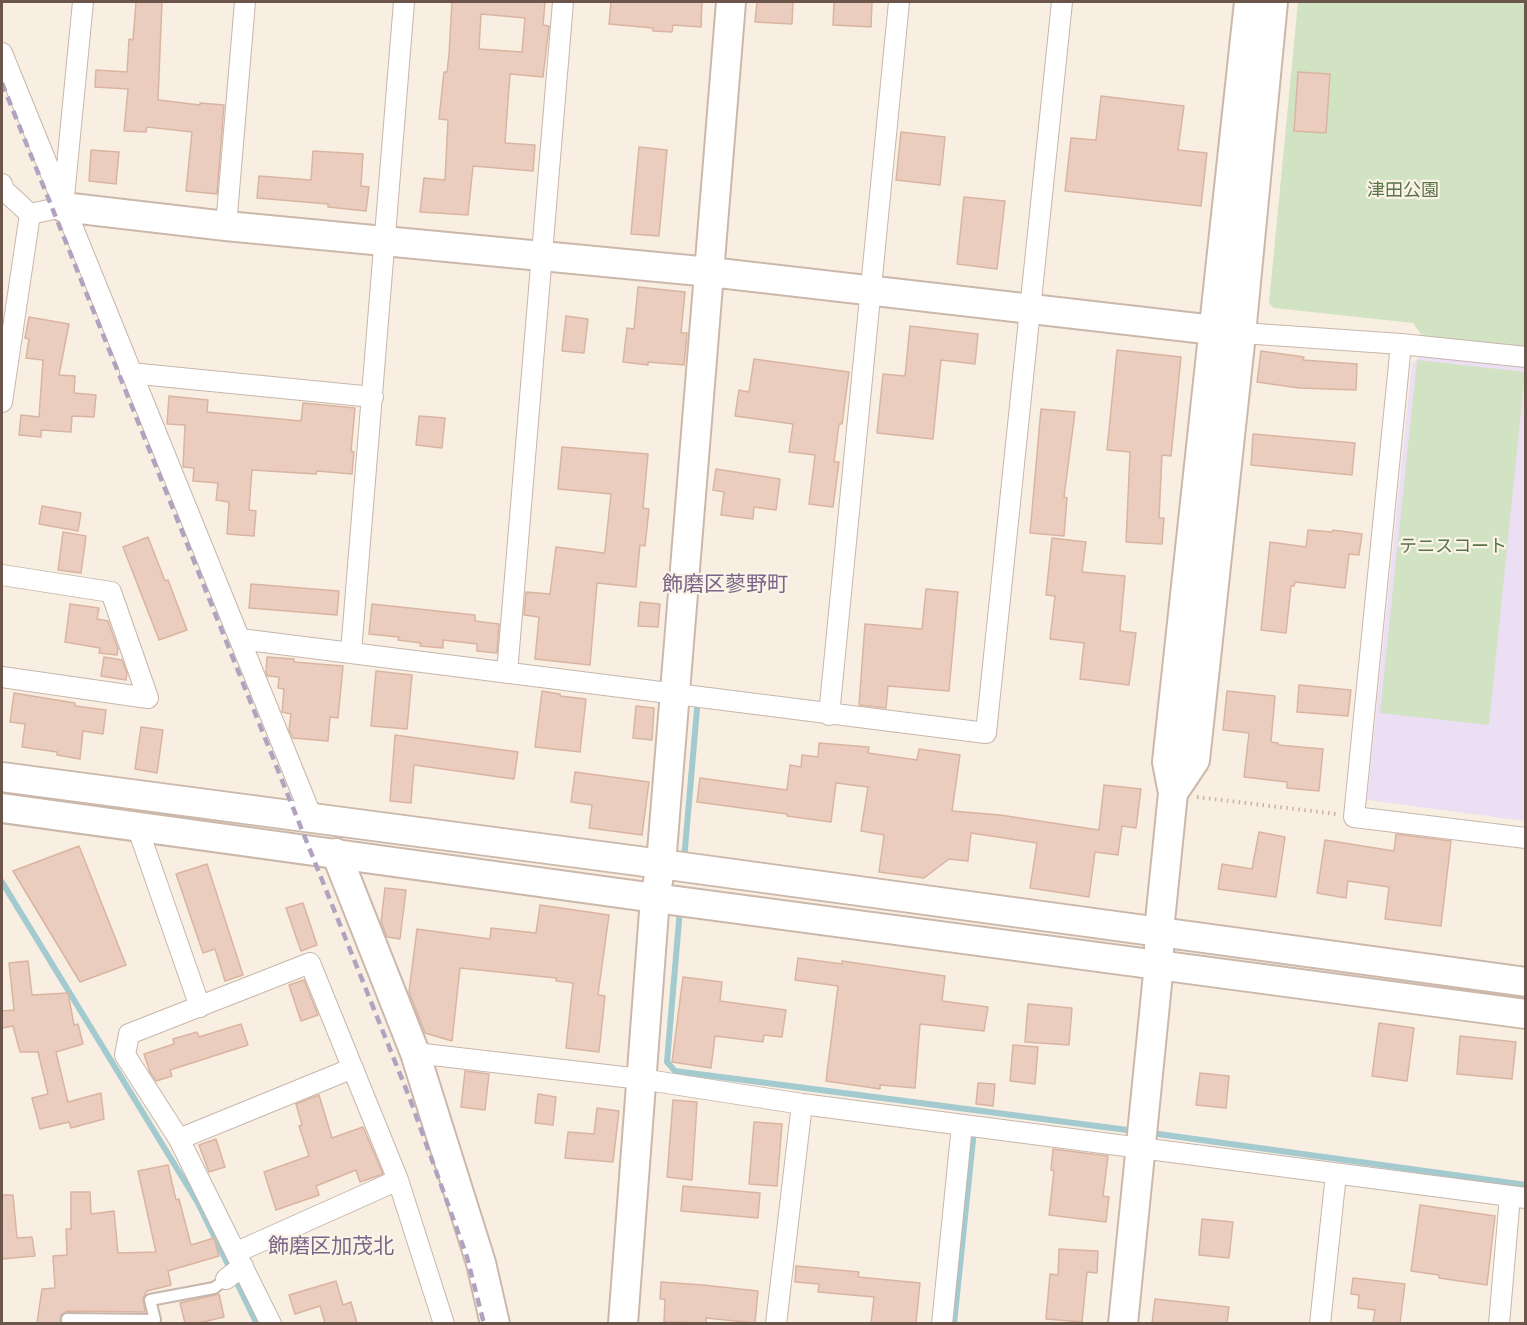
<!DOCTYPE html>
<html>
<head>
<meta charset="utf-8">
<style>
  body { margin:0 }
  #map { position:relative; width:1527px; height:1325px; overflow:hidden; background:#f8efe2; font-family:"Fira Sans",sans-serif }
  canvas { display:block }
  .frame { position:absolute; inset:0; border:3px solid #6c564c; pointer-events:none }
</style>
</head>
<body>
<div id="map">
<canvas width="1527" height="1325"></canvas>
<div class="frame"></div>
</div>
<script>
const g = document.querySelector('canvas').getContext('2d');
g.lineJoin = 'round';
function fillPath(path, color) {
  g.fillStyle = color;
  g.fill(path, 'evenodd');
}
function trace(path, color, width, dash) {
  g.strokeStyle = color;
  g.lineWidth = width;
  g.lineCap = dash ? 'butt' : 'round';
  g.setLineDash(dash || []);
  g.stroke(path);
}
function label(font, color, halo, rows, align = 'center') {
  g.font = font + ' "Fira Sans","Noto Sans JP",sans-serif';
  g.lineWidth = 4.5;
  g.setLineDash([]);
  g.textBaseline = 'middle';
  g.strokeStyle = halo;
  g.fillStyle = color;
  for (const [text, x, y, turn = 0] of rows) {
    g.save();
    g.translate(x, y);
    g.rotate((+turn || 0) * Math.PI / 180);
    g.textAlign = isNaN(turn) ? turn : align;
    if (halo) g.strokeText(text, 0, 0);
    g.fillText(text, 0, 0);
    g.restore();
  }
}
fillPath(new Path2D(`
  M1422 355 1525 366V821L1367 800 1412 363Z`), '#ecdff4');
fillPath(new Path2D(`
  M1298 2H1525V348L1423 337 1413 323 1274 308 1269 303Z
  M1417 360 1525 372 1489 725 1380 713Z`), '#d1e3c3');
trace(new Path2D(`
  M684 860 697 709
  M2 882 198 1203 257 1324
  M680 909 667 1062 675 1071 1135 1131
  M1151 1133 1526 1185
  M954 1324 974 1130`), '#a2cacf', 6);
const building = new Path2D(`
  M136 2H162L158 100 200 105V103L224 105 217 194 186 191 192 132 147 127 146 132 124 131 128 89 95 87 96 70 127 72 129 39 133 40Z
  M452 2H545L543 25 549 26 543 77 510 74 505 143 535 145 533 171 473 166 468 215 420 212 424 178 445 180 448 120 439 119 444 72H447L449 54ZM481 14 525 18 522 52 479 49Z
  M611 2H702L701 27 673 25 672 32 653 31V28L609 24Z
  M757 2H793L792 24 755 22Z
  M834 2H872L871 27 833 25Z
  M1298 72 1330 74 1326 133 1294 131Z
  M1101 96 1184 106 1178 150 1207 153 1201 206 1065 191 1071 138 1096 140Z
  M901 132 945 137 940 185 896 180Z
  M639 147 667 150 659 236 631 234Z
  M91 150 119 152 116 184 89 181Z
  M313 151 363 154 361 186 369 187 366 211 328 207V204L257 198 259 176 311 180Z
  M964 197 1005 201 997 269 957 264Z
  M638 287 685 292 681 333H687L684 365 648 362V365L623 362 627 328 634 329Z
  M566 316 588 319 584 353 562 351Z
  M29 317 69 324 59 375 75 376 74 393 96 395 94 417 72 416 71 432 41 430V437L19 435 21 415 39 417 43 360 26 358 29 339 25 338Z
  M910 326 978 334 975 364 941 360 933 439 877 433 883 374 905 376Z
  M1117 350 1181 357 1171 456 1162 455 1159 518H1164L1162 544 1126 542 1130 452 1107 450Z
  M1261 351 1304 357 1303 360 1357 364 1356 390 1299 388 1257 382Z
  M754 359 849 372 842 424H839L834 462H839L833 507 809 504 815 455 789 452 793 424 735 416 739 390 749 392Z
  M169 396 208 400 207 412 301 421 303 403 355 408 351 451 354 452 352 474 317 471 316 474 252 470 249 510 256 511 254 536 227 534 229 502 216 500 218 483 193 481 194 468 183 467 185 425 167 424Z
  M1041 409 1075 412 1064 497 1067 498 1064 536 1030 533Z
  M419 416 445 418 442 448 416 445Z
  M1253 434 1355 443 1352 475 1251 465Z
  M562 447 648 454 643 508 649 509 645 546 640 545 636 587 597 583 590 665 535 659 539 617 524 615 526 592 550 594 556 547 604 553 605 550 611 494 558 489Z
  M716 469 780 479 776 510 754 507 753 519 721 515 724 492 713 490Z
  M42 506 81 513 78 531 39 524Z
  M1308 530 1332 532 1333 530 1362 534 1359 555 1349 554 1345 588 1295 582 1294 586H1291L1286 633 1261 630 1270 542 1306 547Z
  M63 532 86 536 81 573 58 570Z
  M148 537 165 581 168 580 187 630 159 640 123 547Z
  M1052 538 1086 542 1082 572 1125 576 1120 631 1136 633 1129 685 1080 679 1084 643 1050 639 1055 596 1046 595Z
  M251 584 339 591 337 615 249 608Z
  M926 589 958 592 949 691 888 686 886 708 859 705 865 624 922 629Z
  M640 602 660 604 658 627 638 626Z
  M70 604 99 608 97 619 108 621 118 649 117 655 99 653 100 648 65 642Z
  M372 604 475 615V621L499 624 497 653 477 651V644L443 640V648L420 646 421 643 398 640 399 637 369 634Z
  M104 657 122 660 127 673 126 680 101 676Z
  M267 657 294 659V662L343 666 338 718 330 717 328 741 293 738 289 730 291 714 282 712 284 689 278 688 279 677 267 676 266 671Z
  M376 671 412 675 407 729 371 726Z
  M1299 685 1351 690 1348 716 1297 712Z
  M542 691 560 694V696L586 699 580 752 535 747Z
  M1227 691 1275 696 1271 742 1278 743V745L1323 749 1319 791 1287 788V782L1244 777 1249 733 1223 730Z
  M14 693 75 703V706L106 710 103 734 83 731 80 759 57 755V752L22 747 25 724 10 722Z
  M636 706 654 708 652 740 633 738Z
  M141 727 163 730 157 773 135 769Z
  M395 735 518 752 514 779 414 765 411 803 390 801Z
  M819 743 869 747 868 753 917 760 919 749 960 755 952 811 1000 815 1099 830 1104 785 1141 789 1136 828 1122 826 1118 855 1095 852 1089 897 1030 888 1037 843 971 833 968 861 949 859 924 878 879 872 884 835 861 831 868 787 836 783 831 822 787 816V814L697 802 700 778 787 790 790 765 801 767 802 755 818 757Z
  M575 772 649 782 642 835 589 828 592 805 571 802Z
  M1259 832 1285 837 1276 897 1218 889 1222 864 1252 869Z
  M1396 834 1451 841 1441 926 1385 919 1389 887 1348 881 1346 898 1317 893 1325 840 1394 851Z
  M79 846 126 965 80 982 13 871Z
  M207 864 243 975 225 981 215 949 203 953 176 874Z
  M385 888 406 890 400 939 387 937 381 922Z
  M303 903 317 945 301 951 286 908Z
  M540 905 609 915 598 995 605 996 599 1052 566 1048 573 983 556 981V978L460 968 452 1041 425 1033 409 992 417 929 490 939 491 928 536 933Z
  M798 958 842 964V961L945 976 942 1001 988 1007 984 1031 920 1024 915 1088 880 1085V1089L826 1081 838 986 795 980Z
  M28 961 32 995 68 993 74 1025 78 1024 83 1044 56 1052 68 1102 101 1093 104 1119 71 1128 69 1122 40 1129 32 1098 48 1094 38 1052H20L13 1026 2 1028V1011L14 1010 9 963Z
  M683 977 722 982 720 1001 786 1010 782 1037 764 1035 763 1042 715 1036 711 1068 672 1062Z
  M304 980 318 1015 301 1021 289 985Z
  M1028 1004 1072 1008 1069 1045 1025 1042Z
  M1379 1023 1414 1028 1407 1081 1372 1076Z
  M241 1024 248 1045 170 1070 172 1076 156 1081 150 1072 144 1054 174 1044 173 1039 197 1032 199 1037Z
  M1460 1036 1516 1042 1512 1079 1457 1074Z
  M1013 1045 1038 1047 1035 1084 1010 1081Z
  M465 1071 489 1074 485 1110 461 1107Z
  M1200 1073 1229 1076 1226 1108 1196 1105Z
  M978 1083 995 1084 993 1106 976 1104Z
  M538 1094 556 1097 553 1125 535 1123Z
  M319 1095 332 1138 363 1127 383 1174 360 1182 356 1170 316 1186 319 1195 276 1210 264 1172 309 1156 299 1126 302 1125 296 1104Z
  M673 1100 697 1102 692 1180 667 1177Z
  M597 1108 619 1111 613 1162 565 1158 568 1132 594 1134Z
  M754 1122 782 1124 777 1186 749 1184Z
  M216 1139 225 1167 209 1172 199 1145Z
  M1053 1149 1108 1156 1103 1196 1109 1197 1106 1222 1049 1215 1054 1171 1051 1170Z
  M168 1165 176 1200 179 1199 191 1245 214 1238 219 1256 168 1271 171 1285 147 1291 143 1298 145 1312 67 1311 61 1315 60 1323H37L42 1289 55 1288 53 1256 67 1255 66 1229H71V1192H90L91 1214 114 1211 118 1253 156 1252 138 1171Z
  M683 1186 760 1193 758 1218 681 1211Z
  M2 1195H13L17 1238 32 1237 35 1256 2 1259Z
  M1420 1205 1495 1216 1487 1285 1439 1278V1275L1411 1271Z
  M1202 1219 1233 1222 1229 1258 1199 1255Z
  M1059 1249 1098 1251 1097 1273 1087 1272 1082 1322 1046 1319 1050 1274 1058 1275Z
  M796 1266 859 1272 858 1277 920 1283 916 1323H871L874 1297 818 1292 819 1284 795 1282Z
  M1353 1278 1405 1284 1400 1323H1373L1375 1310 1358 1308 1359 1295 1351 1294Z
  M336 1281 343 1305 351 1302 357 1323H325L320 1306 295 1314 289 1295Z
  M661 1282 703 1285 758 1291 755 1323 706 1318V1323L664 1322 665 1299H660Z
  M219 1294 224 1317 199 1323H185L180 1303Z
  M1155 1299 1229 1307 1227 1323H1152Z`);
fillPath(building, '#eacdbe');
trace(building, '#dab4a0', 1.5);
const lane = new Path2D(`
  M67 1324V1319L155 1320 150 1300 214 1288 226 1279`);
const street = new Path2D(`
  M2 53 313 820
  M2 184 4 190 30 214
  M30 214 63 207 83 2
  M226 226 245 2
  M1228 332 1401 344 1526 357
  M1401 344 1354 817 1526 838
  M130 373 373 397
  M2 402 30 214
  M2 575 111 592 148 698 2 677
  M240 639 986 733 1062 2
  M351 652 404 2
  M507 673 563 2
  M829 715 899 2
  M137 826 200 1007
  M415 1053 641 1079 802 1104 1526 1198
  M179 1139 353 1068
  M237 1252 398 1180
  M226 1279 243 1266
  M271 1324 179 1139 125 1055 129 1034 310 963 398 1180 444 1324
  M776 1324 802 1104
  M942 1324 962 1125
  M1320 1324 1336 1174
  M1499 1324 1510 1196`);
const secondary = new Path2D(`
  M63 207 226 226 710 272 1214 330
  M2 777 661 864 1526 982
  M1173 793 1195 760 1241 334 1273 2
  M2 808 655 898 1526 1014
  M336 853 415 1053 481 1263 495 1324
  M623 1324 655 898 661 864 731 2
  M1123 1324 1159 964V931L1173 793 1167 762 1249 2`);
trace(lane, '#c7b6ab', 14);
trace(street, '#c7b6ab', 22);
trace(secondary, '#ccb8ab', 32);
trace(new Path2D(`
  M1197 797 1336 814`), '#ceb1a1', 4, [1.5, 4.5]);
trace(lane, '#fff', 10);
trace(street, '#fff', 20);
trace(secondary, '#fff', 28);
trace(new Path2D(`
  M2 83 410 1099 467 1257 484 1324`), '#b1a3bf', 4.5, [9, 6]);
label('18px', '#587649', '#fcf3e7', [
  ["津田公園",1403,191],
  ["テニスコート",1453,547]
]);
label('21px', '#7a6589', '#fcf3e7', [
  ["飾磨区蓼野町",725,585],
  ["飾磨区加茂北",331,1247]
]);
</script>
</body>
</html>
